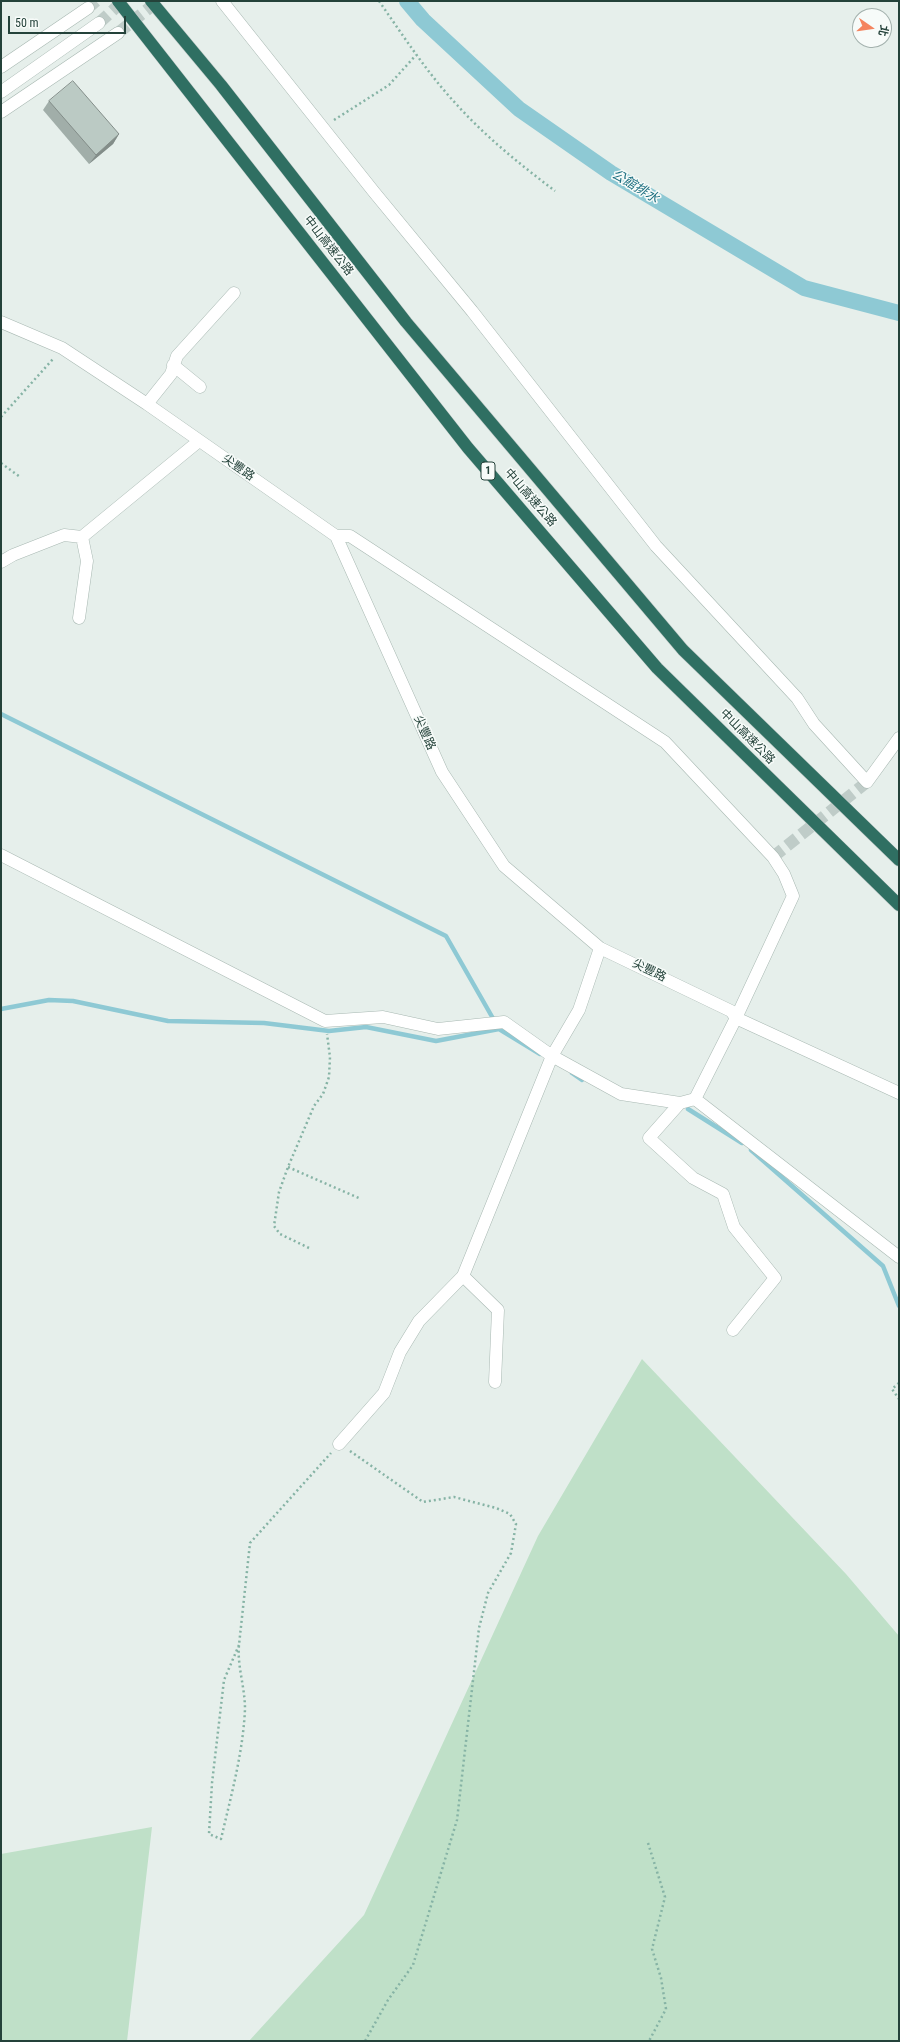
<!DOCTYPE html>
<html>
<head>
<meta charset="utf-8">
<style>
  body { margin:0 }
  #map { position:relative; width:900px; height:2042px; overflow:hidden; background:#e6efeb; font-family:"Roboto Condensed","Noto Sans TC",sans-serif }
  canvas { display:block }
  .frame { position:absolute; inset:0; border:2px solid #24423a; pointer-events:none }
  .north { position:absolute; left:852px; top:8px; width:40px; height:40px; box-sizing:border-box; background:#f7fbf9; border:1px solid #a3b1ad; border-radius:50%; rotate:103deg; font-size:11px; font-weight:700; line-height:16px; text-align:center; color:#24423a }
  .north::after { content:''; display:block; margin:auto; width:14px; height:18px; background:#f4845f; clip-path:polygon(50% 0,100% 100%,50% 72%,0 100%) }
  .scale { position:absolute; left:8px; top:16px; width:118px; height:18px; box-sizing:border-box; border:2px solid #24423a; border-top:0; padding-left:5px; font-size:12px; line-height:14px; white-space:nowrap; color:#24423a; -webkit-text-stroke:3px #f7fbf9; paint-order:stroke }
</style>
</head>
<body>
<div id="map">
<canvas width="900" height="2042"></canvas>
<div class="frame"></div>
<div class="north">北</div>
<div class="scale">50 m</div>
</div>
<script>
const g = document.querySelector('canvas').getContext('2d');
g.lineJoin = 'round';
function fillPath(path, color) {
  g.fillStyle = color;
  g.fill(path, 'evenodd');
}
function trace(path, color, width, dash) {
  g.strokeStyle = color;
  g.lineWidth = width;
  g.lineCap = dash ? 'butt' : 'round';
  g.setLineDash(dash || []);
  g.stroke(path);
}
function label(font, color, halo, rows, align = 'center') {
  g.font = font + ' "Roboto Condensed","Noto Sans TC",sans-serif';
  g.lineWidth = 3;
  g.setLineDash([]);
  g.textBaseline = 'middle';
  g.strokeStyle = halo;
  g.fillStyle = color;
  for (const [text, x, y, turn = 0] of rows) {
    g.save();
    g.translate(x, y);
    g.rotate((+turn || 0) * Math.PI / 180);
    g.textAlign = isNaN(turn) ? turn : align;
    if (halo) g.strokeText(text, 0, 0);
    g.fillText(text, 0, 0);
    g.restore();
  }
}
fillPath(new Path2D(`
  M642 1359 846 1574 899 1636V2041H249L364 1915 538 1536Z
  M152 1827 127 2041H1V1854Z`), '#bfe0c8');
trace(new Path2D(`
  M1 714 446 936 499 1029 540 1054
  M1 1009 49 1000 73 1001 168 1021 264 1023 329 1031 366 1027 436 1041 499 1029
  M572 1073 582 1080
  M688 1109 742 1143
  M751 1150 883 1266 899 1306`), '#8ec9d4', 4.5);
trace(new Path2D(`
  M407 1 423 20 519 109 611 173 804 288 899 313`), '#8ec9d4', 16);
trace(new Path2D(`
  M88 8 96 1
  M99 23 123 1
  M118 33 158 1
  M773 857 867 782`), '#bfccc8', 12, [12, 6]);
const minor = new Path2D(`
  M222 1 374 192 472 311 656 546 797 698 814 724 867 782 899 738
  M1 67 88 8
  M1 92 99 23
  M1 112 118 33
  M1 322 62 348 147 404 336 536 442 772 504 866 600 948 731 1011 736 1018 899 1093
  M173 365 200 387
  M147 404 171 374 177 356 234 293
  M336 536H350L665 742 773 857 784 874 793 896 736 1018 695 1099
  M1 562 13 555 64 535 82 537 199 441
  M79 618 87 561 82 537
  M1 855 325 1021 383 1017 438 1029 504 1022 552 1056 621 1094 680 1103 695 1099 899 1257
  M680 1103 649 1138 693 1178 723 1194 734 1227 775 1278 733 1330
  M463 1276 552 1056 579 1010 600 948
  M339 1444 384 1393 400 1352 419 1321 463 1276 498 1310 495 1382`);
const highway = new Path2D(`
  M118 1 468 448 657 668 899 905
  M151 1 221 85 406 322 683 650 899 860`);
trace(minor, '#a8b8b2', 13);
trace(highway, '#c2cac8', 13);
trace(new Path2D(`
  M379 1C404 37 428 74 458 106 487 138 521 165 555 191
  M334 120 389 85 416 55
  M1 417 53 359
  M1 463 20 477
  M288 1167 361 1199
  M309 1248 280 1234 274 1226 279 1192 288 1167 314 1106 323 1094 329 1077 330 1057 327 1034
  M899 1383 892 1389 899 1399
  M350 1451 423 1502 454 1497 496 1508 510 1514 516 1524 511 1553 488 1593 479 1628 457 1820 413 1965 388 2000 365 2041
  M239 1645 224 1680 212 1783 209 1834 221 1839C231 1796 243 1753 245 1709 245 1687 237 1666 239 1645L250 1543 331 1453
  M648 1843 665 1897 652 1949 661 1978 666 2009 649 2041`), '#86b3a5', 2.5, [2, 3]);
trace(minor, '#fff', 12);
trace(highway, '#2f6f62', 12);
fillPath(new Path2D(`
  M49 101 119 134 113 144 89 164 43 110Z`), '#a1aea9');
fillPath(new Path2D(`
  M119 134 113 144 89 164 96 155Z`), '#838d89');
const building = new Path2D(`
  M73 81 119 134 96 155 49 101Z`);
fillPath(building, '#bbcac4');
trace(building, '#838d89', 1);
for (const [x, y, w] of [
  [488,471,14]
]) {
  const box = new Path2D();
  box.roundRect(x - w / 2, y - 9, w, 18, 3);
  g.fillStyle = '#f7fbf9';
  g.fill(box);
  trace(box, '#24423a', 1);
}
label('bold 11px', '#24423a', null, [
  ["1",488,471]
]);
label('12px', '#24423a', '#f7fbf9', [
  ["中山高速公路",328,246,52],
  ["尖豐路",238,468,35],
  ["中山高速公路",530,498,49],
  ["尖豐路",424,733,66],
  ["中山高速公路",747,737,45],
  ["尖豐路",649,971,26]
]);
label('italic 13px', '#1c6f80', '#f7fbf9', [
  ["公館排水",635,187,31]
]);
</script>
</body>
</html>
